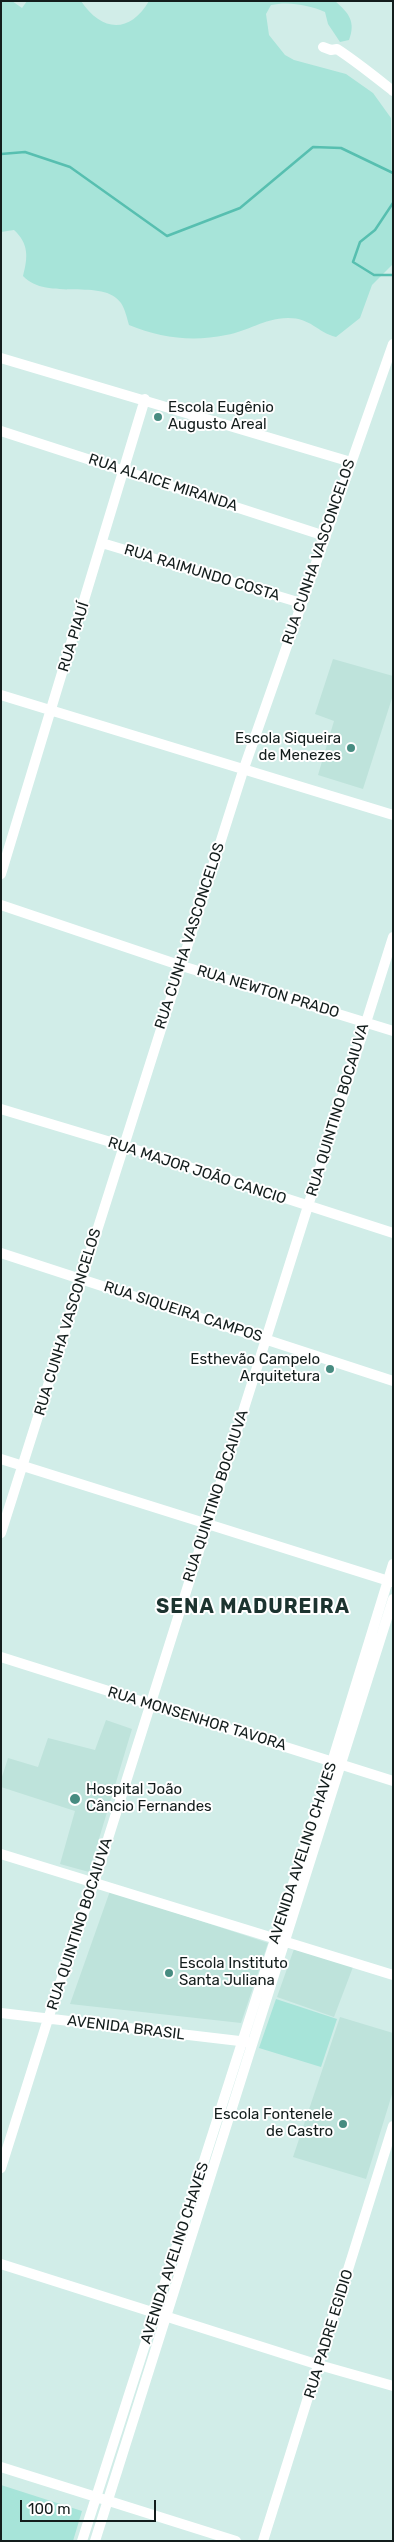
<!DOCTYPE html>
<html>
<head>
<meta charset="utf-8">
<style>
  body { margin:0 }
  #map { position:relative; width:394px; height:2542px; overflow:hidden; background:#d1ede8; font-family:Rubik,sans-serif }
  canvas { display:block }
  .frame { position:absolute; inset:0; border:2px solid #131d1c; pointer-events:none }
  .scale { position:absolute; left:20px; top:2500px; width:136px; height:22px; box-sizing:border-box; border:2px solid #131d1c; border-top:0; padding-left:6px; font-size:15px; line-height:18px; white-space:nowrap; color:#131d1c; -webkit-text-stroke:4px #fff; paint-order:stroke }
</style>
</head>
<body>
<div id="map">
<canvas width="394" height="2542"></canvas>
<div class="frame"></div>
<div class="scale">100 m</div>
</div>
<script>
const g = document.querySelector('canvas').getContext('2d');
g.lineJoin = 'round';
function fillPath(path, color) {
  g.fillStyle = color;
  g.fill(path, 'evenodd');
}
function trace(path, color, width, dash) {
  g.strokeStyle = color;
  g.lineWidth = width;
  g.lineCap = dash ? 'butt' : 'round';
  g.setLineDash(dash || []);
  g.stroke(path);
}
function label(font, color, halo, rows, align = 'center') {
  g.font = font + ' Rubik,sans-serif';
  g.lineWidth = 4;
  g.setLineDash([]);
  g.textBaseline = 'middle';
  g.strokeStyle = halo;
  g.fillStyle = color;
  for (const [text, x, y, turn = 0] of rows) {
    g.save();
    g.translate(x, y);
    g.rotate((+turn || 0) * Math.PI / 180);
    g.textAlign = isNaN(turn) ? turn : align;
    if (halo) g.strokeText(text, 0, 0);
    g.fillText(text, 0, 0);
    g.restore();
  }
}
fillPath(new Path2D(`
  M333 659 393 676V695L363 789 318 775 334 721 315 714Z
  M106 1720 132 1729 89 1872 60 1864 75 1811 1 1787V1780L8 1758 38 1767 48 1738 95 1750Z
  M110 1891 268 1943 241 2023 70 2004Z
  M294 1949 353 1967 334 2017 277 1997Z
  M340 2017 393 2033V2091L366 2179 293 2157Z`), '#bee3db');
fillPath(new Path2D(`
  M1 1H12L22 8 27 1H81C101 31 129 35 149 1H335C349 13 356 22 349 40L340 42 328 24 325 12C310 5 288 1 271 5L266 14 269 35 285 55 294 60 346 74 373 93 391 118 393 264 372 285 360 318 336 337C317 332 311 318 288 318 262 319 249 331 226 335 193 342 160 338 129 325 127 318 125 309 121 303 103 277 47 302 23 276 28 257 29 244 14 230L1 232Z
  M276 1999 337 2019 321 2067 259 2048Z
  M1 2485 82 2511 73 2541H1Z`), '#a7e4d9');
trace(new Path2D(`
  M1 154 25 152 70 167 167 236 240 208 313 147 341 148 393 173
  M393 203 375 230 360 242 353 262 374 275H393`), '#57bfb0', 2.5);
trace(new Path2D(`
  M323 47 331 50 337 49C357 62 374 76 393 91
  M1 358 351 462
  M1 431 325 536
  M102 543 301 603
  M1 695 393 815
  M1 874 145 399
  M1 905 182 966 393 1031
  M1 1109 124 1146 393 1233
  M1 1253 393 1381
  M1 1459 392 1582
  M1 1533 243 771 393 344
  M1 1657 393 1781
  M1 1854 393 1975
  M1 2013 248 2042
  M1 2168 48 2019 94 1883 393 937
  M1 2264 319 2365 393 2386
  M1 2467 236 2541
  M82 2541 332 1762 393 1564
  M95 2541 393 1599
  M263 2541 393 2126`), '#fff', 10);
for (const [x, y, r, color] of [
  [158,417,5,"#478c81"],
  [351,748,5,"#478c81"],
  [330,1369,5,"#478c81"],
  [75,1799,6,"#478c81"],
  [169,1973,5,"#478c81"],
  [343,2124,5,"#478c81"]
]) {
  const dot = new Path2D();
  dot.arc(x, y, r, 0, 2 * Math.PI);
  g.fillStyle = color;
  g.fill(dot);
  trace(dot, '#fff', 2);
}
label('15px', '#131d1c', '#fff', [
  ["Escola Eugênio",168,408],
  ["Augusto Areal",168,425],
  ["Escola Siqueira",341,739,"right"],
  ["de Menezes",341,756,"right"],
  ["Esthevão Campelo",320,1360,"right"],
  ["Arquitetura",320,1377,"right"],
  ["Hospital João",86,1790],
  ["Câncio Fernandes",86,1807],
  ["Escola Instituto",179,1964],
  ["Santa Juliana",179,1981],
  ["Escola Fontenele",333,2115,"right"],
  ["de Castro",333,2132,"right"]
], 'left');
label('15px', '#131d1c', '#fff', [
  ["RUA ALAICE MIRANDA",163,483,18],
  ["RUA CUNHA VASCONCELOS",319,552,-71],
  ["RUA RAIMUNDO COSTA",202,573,17],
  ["RUA PIAUÍ",74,637,-73],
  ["RUA CUNHA VASCONCELOS",190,936,-72],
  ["RUA NEWTON PRADO",268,992,17],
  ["RUA QUINTINO BOCAIUVA",338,1110,-73],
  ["RUA MAJOR JOÃO CANCIO",197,1171,18],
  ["RUA SIQUEIRA CAMPOS",183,1312,18],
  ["RUA CUNHA VASCONCELOS",68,1322,-73],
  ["RUA QUINTINO BOCAIUVA",216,1496,-72],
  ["RUA MONSENHOR TAVORA",197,1719,17],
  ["AVENIDA AVELINO CHAVES",303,1853,-72],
  ["RUA QUINTINO BOCAIUVA",80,1924,-72],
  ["AVENIDA BRASIL",126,2028,7],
  ["AVENIDA AVELINO CHAVES",175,2253,-72],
  ["RUA PADRE EGIDIO",329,2334,-73]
]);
g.letterSpacing = '1px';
label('bold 20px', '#1c332f', '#fff', [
  ["SENA MADUREIRA",253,1607]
]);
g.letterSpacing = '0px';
</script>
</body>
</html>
